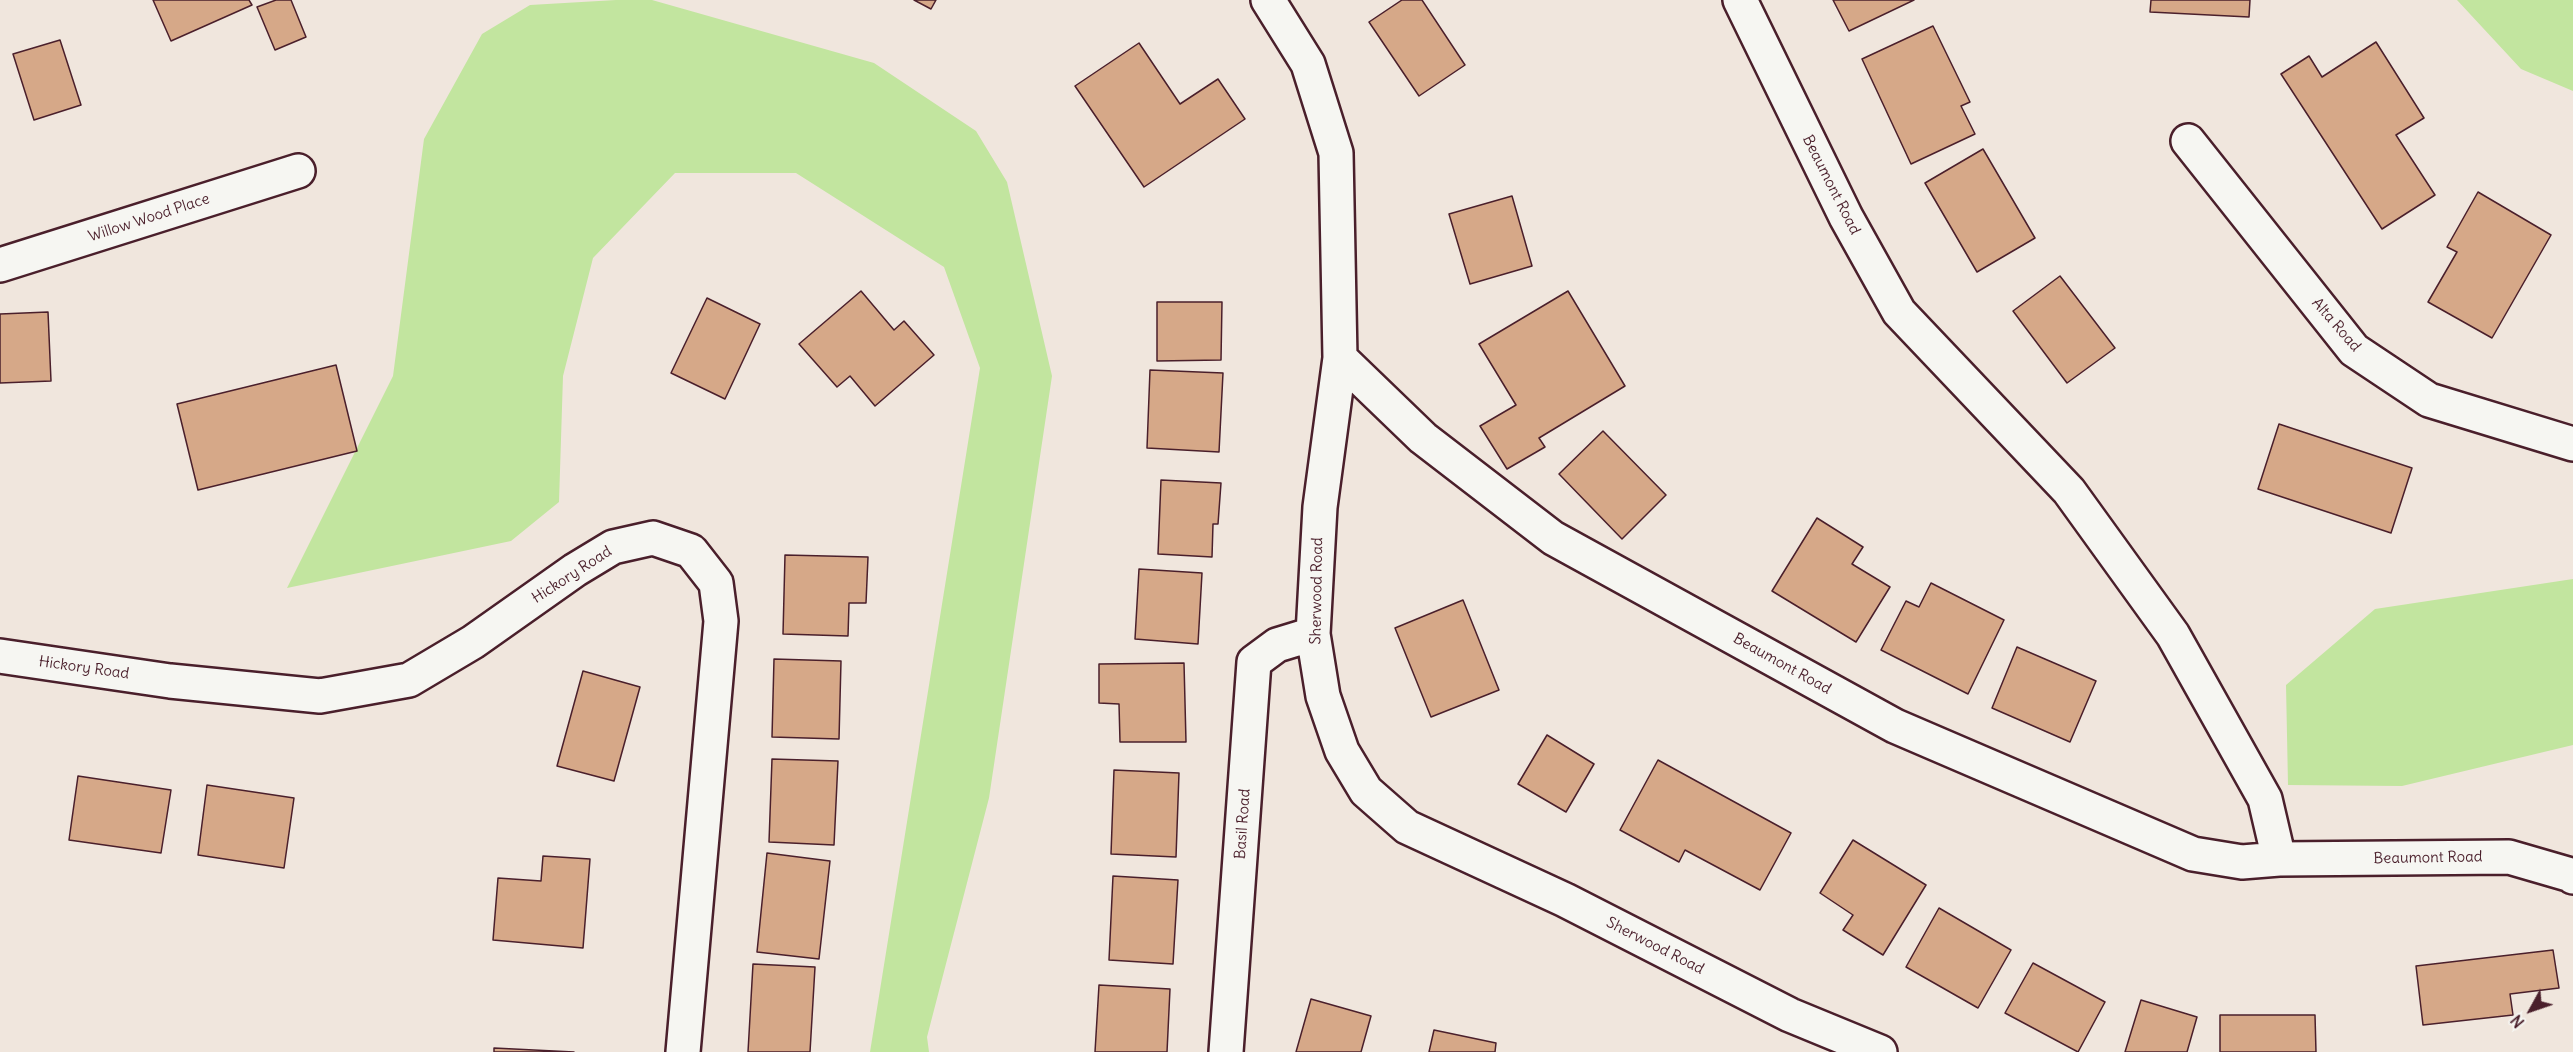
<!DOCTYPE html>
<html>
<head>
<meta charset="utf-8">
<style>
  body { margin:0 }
  #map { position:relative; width:2573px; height:1052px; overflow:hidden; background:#f0e6dd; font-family:Delius,sans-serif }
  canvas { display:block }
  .north { position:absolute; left:2501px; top:980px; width:60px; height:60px; -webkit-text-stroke:4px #f6f6f2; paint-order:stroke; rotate:230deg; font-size:16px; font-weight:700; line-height:24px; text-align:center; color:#4a1f2b }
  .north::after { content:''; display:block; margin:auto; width:21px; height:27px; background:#4a1f2b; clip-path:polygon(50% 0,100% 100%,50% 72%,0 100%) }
</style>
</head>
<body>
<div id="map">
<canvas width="2573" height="1052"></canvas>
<div class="north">N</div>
</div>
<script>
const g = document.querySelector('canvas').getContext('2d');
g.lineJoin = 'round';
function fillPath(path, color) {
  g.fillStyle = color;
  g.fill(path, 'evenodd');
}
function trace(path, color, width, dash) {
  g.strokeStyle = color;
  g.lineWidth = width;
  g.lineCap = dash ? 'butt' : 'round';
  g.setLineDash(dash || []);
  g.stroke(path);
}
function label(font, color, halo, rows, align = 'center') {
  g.font = font + ' Delius,sans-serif';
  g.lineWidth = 4.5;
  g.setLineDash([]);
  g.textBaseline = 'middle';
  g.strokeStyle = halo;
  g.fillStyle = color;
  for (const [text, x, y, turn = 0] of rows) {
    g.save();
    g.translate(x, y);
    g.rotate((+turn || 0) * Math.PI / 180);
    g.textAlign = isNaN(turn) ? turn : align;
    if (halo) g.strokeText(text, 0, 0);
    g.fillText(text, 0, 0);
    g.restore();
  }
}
fillPath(new Path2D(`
  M616 0H652L874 63 976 131 1007 182 1052 376 989 798 927 1037 929 1052H870L980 368 944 267 796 173H675L593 258 563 376 559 502 511 541 287 588 393 376 424 139 482 34 530 5Z
  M2457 0H2573V91L2521 69Z
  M2573 579V745L2402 786 2288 785 2286 685 2375 609Z`), '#c2e59f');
const building = new Path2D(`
  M153 0H249L252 5 171 41Z
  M276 0H291L306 37 275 50 257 7Z
  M914 0H936L931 9Z
  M1402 0H1422L1465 65 1419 96 1369 22Z
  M1833 0H1914L1849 31Z
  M2151 0H2250L2249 17 2150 12Z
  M1933 26 1970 102 1961 106 1975 134 1911 164 1862 59Z
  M60 40 81 105 34 120 13 54Z
  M2376 42 2424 118 2396 135 2435 195 2382 229 2281 74 2309 56 2322 77Z
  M1139 43 1180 104 1218 79 1245 119 1144 187 1075 86Z
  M1983 149 2035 238 1977 272 1925 183Z
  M2478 192 2551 235 2492 338 2428 302 2457 252 2447 247Z
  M1512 196 1532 266 1470 284 1449 214Z
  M2060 276 2115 348 2067 383 2013 311Z
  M861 291 894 330 904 321 934 355 875 406 850 376 837 387 799 344Z
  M1568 291 1625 386 1539 438 1545 447 1507 469 1480 426 1516 405 1479 344Z
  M707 298 760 324 725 399 671 373Z
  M1157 302H1222L1221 360 1157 361Z
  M48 312 51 381 0 383V314Z
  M336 365 357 451 198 490 177 404Z
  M1150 370 1223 373 1219 452 1147 448Z
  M2279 424 2412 468 2391 533 2258 489Z
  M1603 431 1666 495 1622 539 1559 474Z
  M1161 480 1221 483 1218 524H1213L1212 557 1158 554Z
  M1817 518 1863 547 1852 564 1890 587 1856 642 1772 591Z
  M785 555 868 557 866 603H849L848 636 783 634Z
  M1139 569 1202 573 1198 644 1135 639Z
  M1931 583 2004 620 1968 694 1881 650 1906 601 1919 607Z
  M1463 600 1499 690 1431 717 1395 628Z
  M2017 647 2096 681 2070 742 1992 708Z
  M774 659 841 661 839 739 772 737Z
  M1184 663 1186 742H1120L1119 704 1099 703V664Z
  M583 671 640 687 614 781 557 766Z
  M1547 735 1594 764 1566 812 1518 784Z
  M772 759 838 761 834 845 769 842Z
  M1658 760 1791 833 1760 890 1685 850 1679 862 1620 830Z
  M1114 770 1179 773 1176 857 1111 854Z
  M78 776 171 790 161 853 69 840Z
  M207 785 294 798 284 868 198 855Z
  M1853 840 1926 885 1883 955 1843 930 1853 915 1820 893Z
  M767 853 830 861 819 959 757 952Z
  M543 856 590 859 583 948 493 940 498 878 541 881Z
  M1113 876 1178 880 1173 964 1109 960Z
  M1939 908 2011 950 1978 1008 1906 967Z
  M2553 950 2559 988 2510 994 2513 1015 2423 1025 2416 966Z
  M2033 963 2105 1002 2078 1052 2005 1013Z
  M753 964 815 967 810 1052H748Z
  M1099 985 1170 989 1167 1052H1095Z
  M1311 999 1371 1016 1361 1052H1296Z
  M2141 1000 2197 1017 2187 1052H2125Z
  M2220 1015H2315L2316 1052H2220Z
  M1434 1030 1496 1043 1495 1052H1429Z
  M494 1048 574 1052H494Z`);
fillPath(building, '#d6a888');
trace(building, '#4a1f2b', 1.5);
const minor = new Path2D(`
  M1268 0 1308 64 1336 153 1340 358 1320 507 1313 634 1323 696 1342 751 1366 791 1407 827 1565 900 1790 1015 1880 1052
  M1740 0 1846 217 1899 312 2069 491 2173 635 2265 799 2279 859
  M2188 141 2354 350 2429 400 2573 444
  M0 265 298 171
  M1340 358 1423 438 1553 538 1895 726 2193 854 2242 862 2279 859 2509 857 2571 875 2573 877
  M0 656 170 681 320 696 409 680 473 642 575 570 613 547 653 538 691 551 716 583 721 621 683 1052
  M1226 1052 1254 662 1277 645 1313 634`);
trace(minor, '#4a1f2b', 38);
trace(minor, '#f6f6f2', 33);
label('15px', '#4a1f2b', '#f6f6f2', [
  ["Beaumont Road",1831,185,63],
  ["Willow Wood Place",149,218,-18],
  ["Alta Road",2336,325,49],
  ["Hickory Road",572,575,-33],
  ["Sherwood Road",1317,591,-89],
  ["Beaumont Road",1782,664,29],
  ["Hickory Road",84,668,8],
  ["Basil Road",1243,824,-86],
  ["Beaumont Road",2428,858,-1],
  ["Sherwood Road",1655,946,27]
]);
</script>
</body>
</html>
